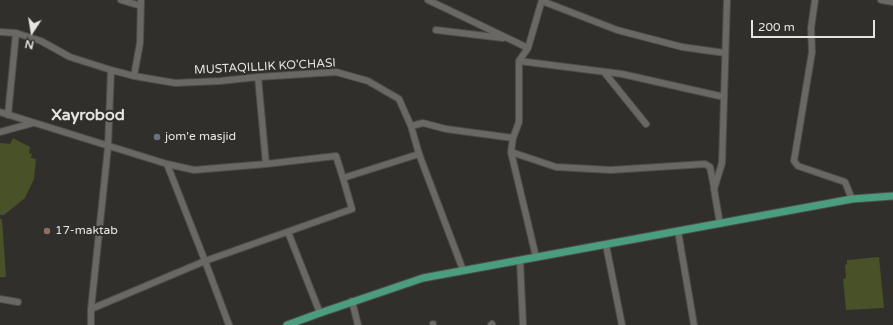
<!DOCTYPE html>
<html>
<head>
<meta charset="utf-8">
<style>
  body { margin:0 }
  #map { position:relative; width:893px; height:325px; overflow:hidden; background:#302f2b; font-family:"Varela Round",sans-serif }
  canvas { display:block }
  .north { position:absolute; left:12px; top:12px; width:40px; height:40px; -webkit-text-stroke:3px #302f2b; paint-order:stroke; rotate:192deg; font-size:11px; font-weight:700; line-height:16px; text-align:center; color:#e5e4e1 }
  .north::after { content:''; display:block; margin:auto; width:14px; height:18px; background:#e5e4e1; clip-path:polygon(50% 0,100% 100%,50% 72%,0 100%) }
  .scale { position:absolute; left:751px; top:20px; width:124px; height:18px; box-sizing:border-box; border:2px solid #e5e4e1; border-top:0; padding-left:5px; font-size:12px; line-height:14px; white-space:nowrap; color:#e5e4e1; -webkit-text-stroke:3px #302f2b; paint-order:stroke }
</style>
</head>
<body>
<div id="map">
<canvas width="893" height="325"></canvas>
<div class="north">N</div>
<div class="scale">200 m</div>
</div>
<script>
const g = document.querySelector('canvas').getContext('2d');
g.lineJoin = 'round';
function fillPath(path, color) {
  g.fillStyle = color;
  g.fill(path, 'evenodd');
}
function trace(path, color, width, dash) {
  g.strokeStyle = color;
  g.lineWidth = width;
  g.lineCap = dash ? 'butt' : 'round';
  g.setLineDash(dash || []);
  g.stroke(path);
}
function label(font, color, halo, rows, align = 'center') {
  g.font = font + ' "Varela Round",sans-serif';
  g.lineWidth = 4;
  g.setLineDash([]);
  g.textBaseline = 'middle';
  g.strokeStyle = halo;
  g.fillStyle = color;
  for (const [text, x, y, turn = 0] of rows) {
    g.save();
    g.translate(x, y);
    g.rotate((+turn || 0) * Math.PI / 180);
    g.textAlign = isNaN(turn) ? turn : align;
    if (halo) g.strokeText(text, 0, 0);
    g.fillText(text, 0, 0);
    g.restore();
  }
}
fillPath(new Path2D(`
  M13 138 30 147 29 153 32 154 31 158 36 159 34 179 25 198 4 215H0V143L10 144Z
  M0 219H2L6 277H0Z
  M879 257 884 308 846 310 843 279 846 278 845 265 847 264V260Z`), '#485127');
const minor = new Path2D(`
  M121 0 141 6
  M428 0 528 48
  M815 0 811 28 812 52 794 161 798 166 845 182 852 199
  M881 0 893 2
  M542 1 617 30 682 47 725 53
  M436 30 503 38
  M0 32 16 33 41 41 70 57 111 70 134 76 175 83 220 81 258 77 336 72 368 81 399 99 411 126 419 154 463 270
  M519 61 622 74 724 97
  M604 72 646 124
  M134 76 140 43 141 0
  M258 77 266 164
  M0 112 167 164 205 261 91 309V325
  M8 115 16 33
  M411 126 423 123 446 129 513 138
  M0 132 33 123
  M511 152 556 167 611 170 705 164 710 167 714 187
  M167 164 194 170 266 164 336 156 343 178
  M720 224 714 189 722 163 727 0
  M678 231 694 325
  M288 232 320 313
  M606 245 622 325
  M536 257 511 152 513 138 519 122V61L528 48 542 0
  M520 260 523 325
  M0 299 18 302
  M352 301 358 325
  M91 309 108 147 111 70
  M433 324V325
  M229 325 205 261 352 209 343 178 419 154
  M491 325 492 324`);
const major = new Path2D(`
  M287 325 320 313 423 278 852 199 893 196`);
trace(minor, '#4d4c49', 8);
trace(major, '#4d4c49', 9);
trace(minor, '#696863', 6);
trace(major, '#4a9e7f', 7);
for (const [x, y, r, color] of [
  [157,137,4,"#6b7280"],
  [47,231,4,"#8d6e63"]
]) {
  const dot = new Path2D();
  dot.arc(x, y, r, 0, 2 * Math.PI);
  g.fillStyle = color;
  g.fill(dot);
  trace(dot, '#302f2b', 1.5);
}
label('12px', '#e5e4e1', '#302f2b', [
  ["MUSTAQILLIK KO'CHASI",265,67,-3]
]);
label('12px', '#e5e4e1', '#302f2b', [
  ["jom'e masjid",165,137],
  ["17-maktab",55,231]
], 'left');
label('bold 16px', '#e5e4e1', '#302f2b', [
  ["Xayrobod",88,116]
]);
</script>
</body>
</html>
